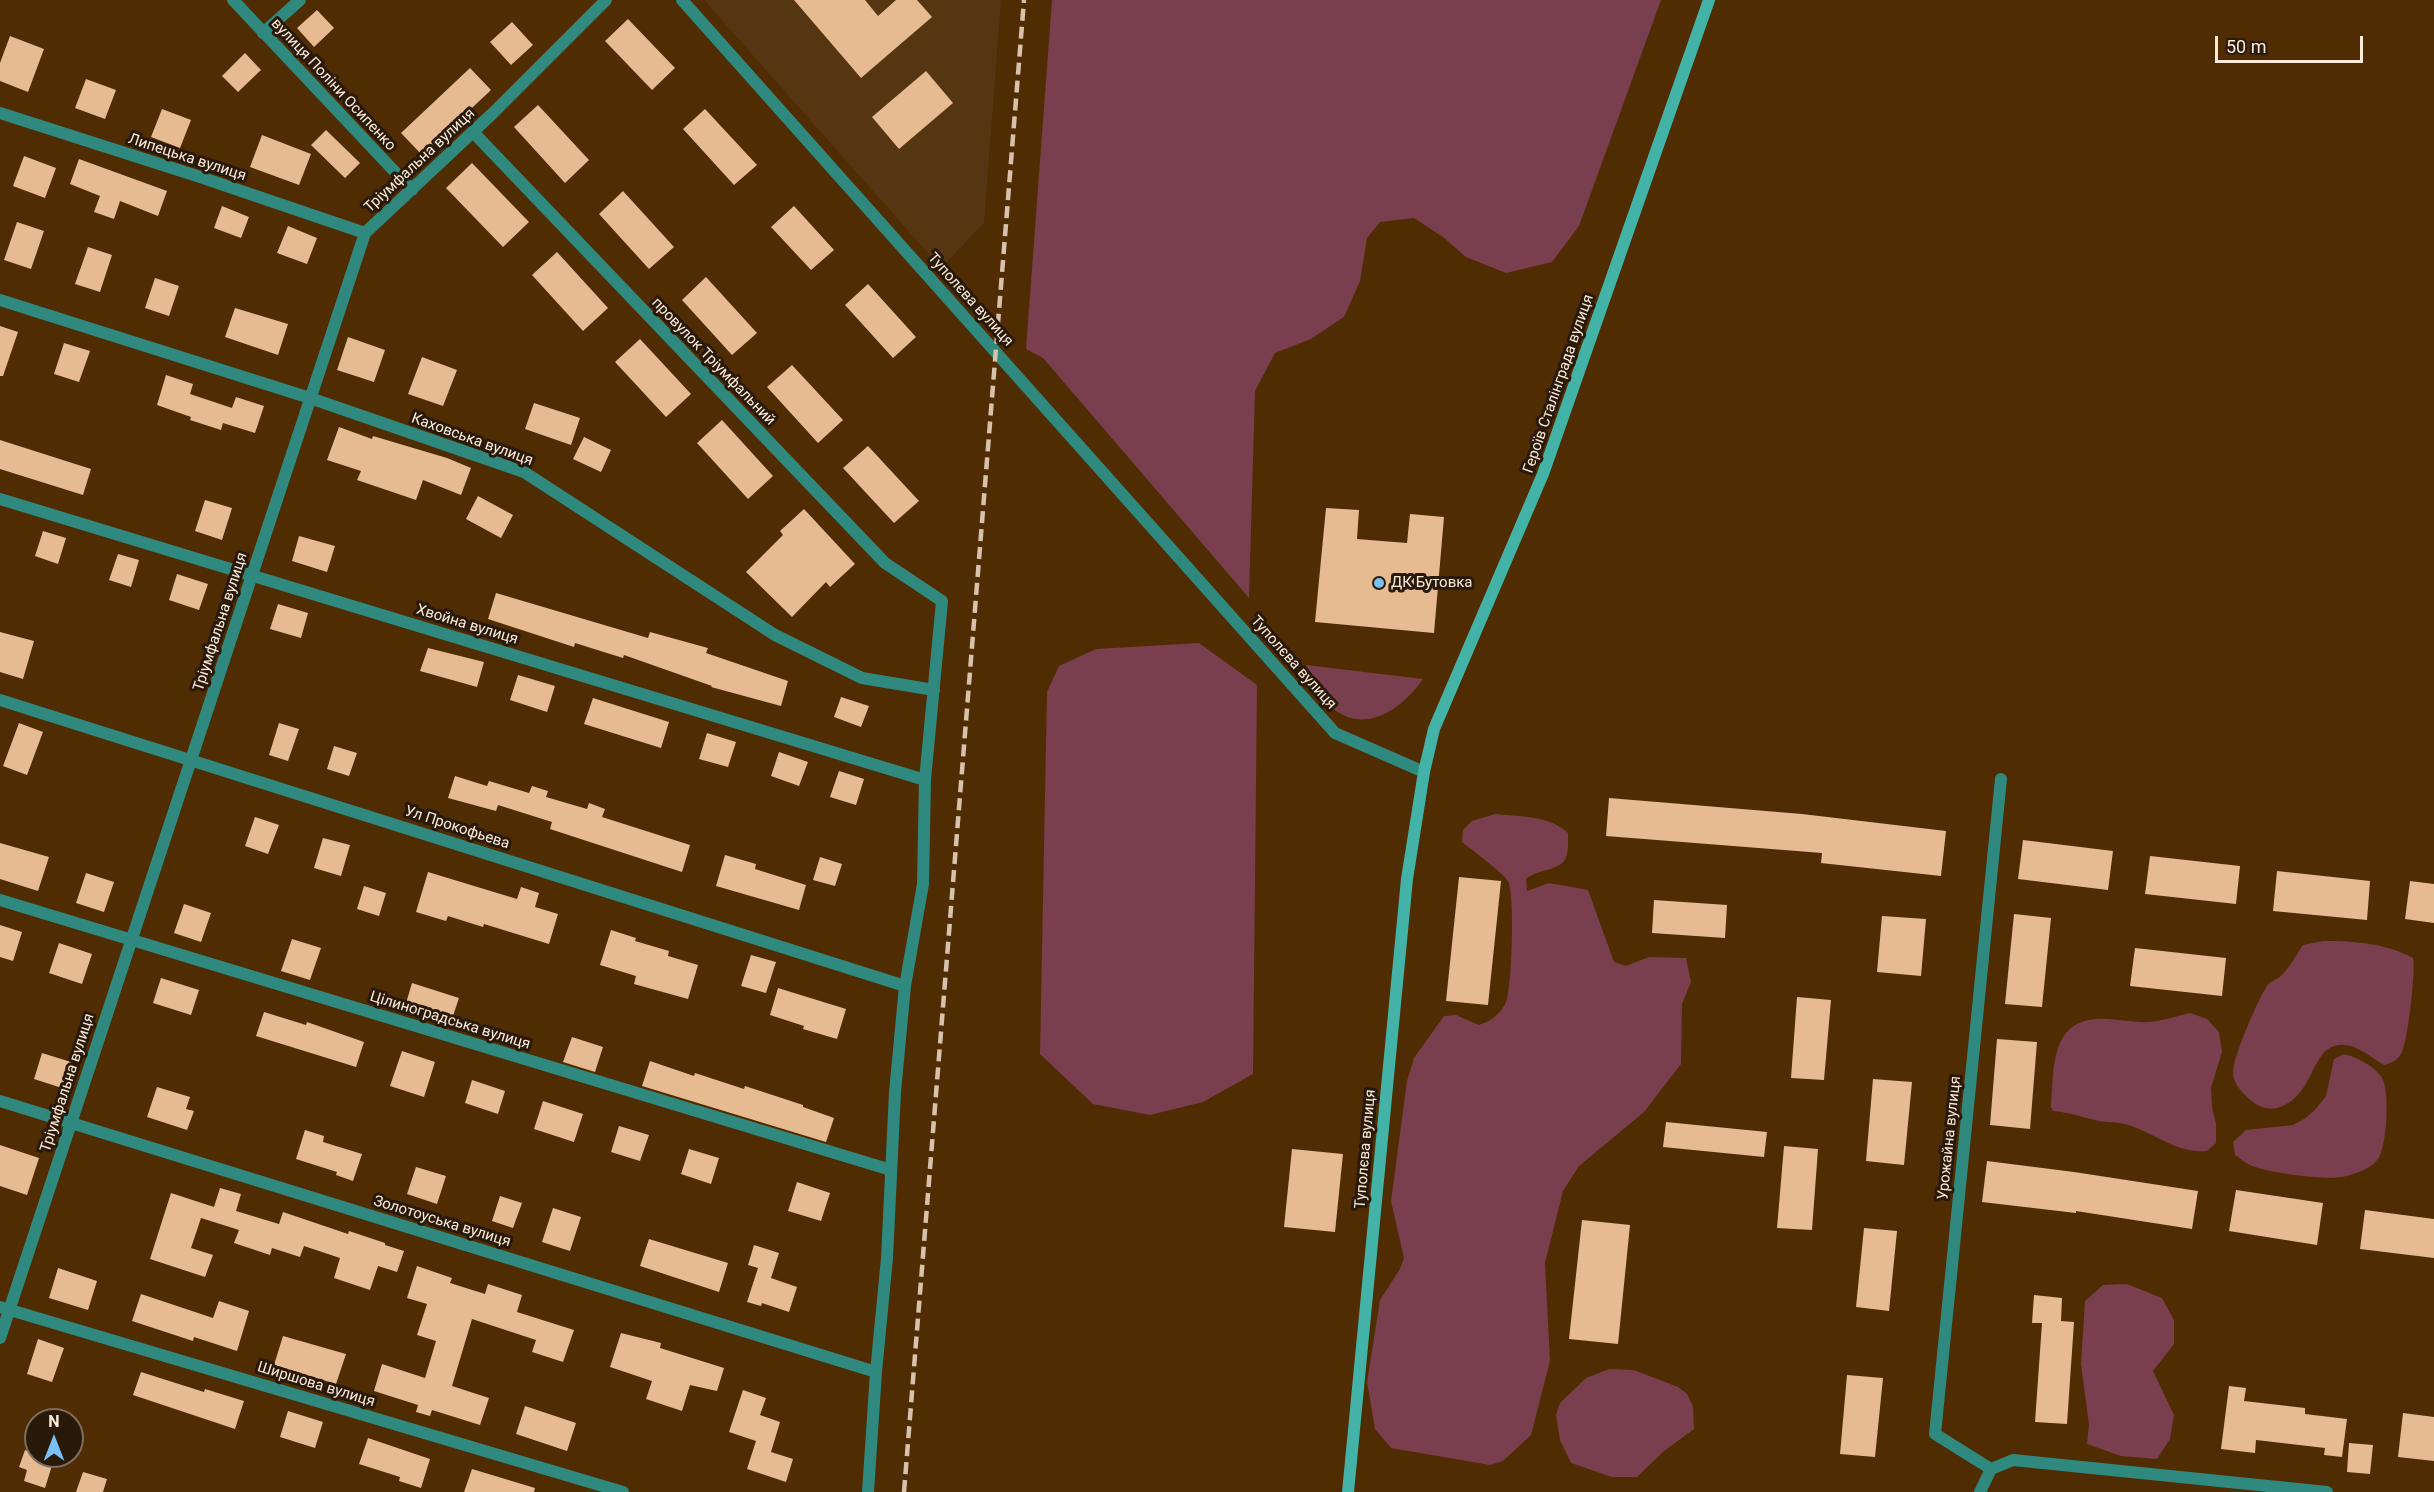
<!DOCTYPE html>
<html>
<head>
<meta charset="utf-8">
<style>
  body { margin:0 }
  #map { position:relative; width:2434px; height:1492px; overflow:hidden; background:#4f2c01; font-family:Roboto,sans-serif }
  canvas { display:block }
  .north { position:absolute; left:24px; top:1408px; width:60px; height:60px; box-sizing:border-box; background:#291909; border:2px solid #7e6d5d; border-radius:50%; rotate:0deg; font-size:16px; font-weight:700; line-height:24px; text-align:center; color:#fdeada }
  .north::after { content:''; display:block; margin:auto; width:21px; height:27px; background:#79bff8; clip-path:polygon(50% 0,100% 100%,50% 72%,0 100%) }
  .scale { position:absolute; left:2215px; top:36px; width:148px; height:27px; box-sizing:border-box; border:3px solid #fdeada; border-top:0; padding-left:8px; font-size:18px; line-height:21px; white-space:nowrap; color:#fdeada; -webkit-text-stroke:4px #291909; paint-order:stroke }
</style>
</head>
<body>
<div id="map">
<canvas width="2434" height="1492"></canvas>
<div class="north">N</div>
<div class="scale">50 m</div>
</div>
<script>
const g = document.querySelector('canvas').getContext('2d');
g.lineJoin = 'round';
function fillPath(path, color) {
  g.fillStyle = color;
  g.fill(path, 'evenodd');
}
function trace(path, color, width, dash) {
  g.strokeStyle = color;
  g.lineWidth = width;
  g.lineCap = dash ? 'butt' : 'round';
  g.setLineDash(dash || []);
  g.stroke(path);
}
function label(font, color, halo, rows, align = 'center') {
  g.font = font + ' Roboto,sans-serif';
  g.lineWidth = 6;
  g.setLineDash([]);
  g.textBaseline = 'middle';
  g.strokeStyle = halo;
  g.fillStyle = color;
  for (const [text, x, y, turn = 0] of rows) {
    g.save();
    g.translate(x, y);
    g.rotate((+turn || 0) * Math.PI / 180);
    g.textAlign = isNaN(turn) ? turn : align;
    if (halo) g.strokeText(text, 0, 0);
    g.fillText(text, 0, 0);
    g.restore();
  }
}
fillPath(new Path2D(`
  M704 0H1001L984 223 941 268Z`), '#553512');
fillPath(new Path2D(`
  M1052 0H1661L1579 226 1552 262 1506 273 1466 257 1443 237 1414 218 1380 222 1367 238 1360 281 1344 317 1311 339 1275 353 1255 391 1249 598 1043 358 1026 349Z
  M1199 643 1257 685 1253 1074 1203 1102 1150 1115 1093 1104 1040 1054 1047 692 1059 666 1096 649Z
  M1306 665 1423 679C1400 712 1360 738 1326 702 1317 693 1312 678 1306 665Z
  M1495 814C1520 817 1549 815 1568 833 1568 840 1569 850 1566 857 1562 871 1539 868 1526 879L1527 891 1549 883 1588 890 1614 962 1626 966 1649 957 1686 958 1691 982 1682 1004 1681 1064 1644 1112 1579 1166 1563 1191 1545 1263 1550 1361 1531 1435 1503 1461 1490 1465 1391 1448 1375 1429 1367 1382 1380 1300 1400 1269 1404 1258 1391 1201 1407 1081 1414 1058 1444 1016 1456 1015 1479 1025C1491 1021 1501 1014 1506 1002 1512 989 1515 893 1508 881 1503 873 1472 850 1462 842L1463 830 1472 821Z
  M2323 941C2354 941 2385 943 2413 958 2416 970 2408 1040 2402 1052 2398 1060 2392 1063 2384 1065 2369 1056 2352 1040 2334 1046 2310 1054 2313 1098 2277 1108 2267 1111 2255 1105 2248 1098 2241 1091 2232 1082 2233 1071 2234 1055 2258 999 2267 986 2270 981 2278 979 2282 975 2290 967 2296 955 2303 945Z
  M2190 1013 2207 1019 2219 1032 2222 1052 2211 1088 2212 1107 2216 1124V1143L2207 1151C2177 1154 2155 1133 2128 1125 2117 1121 2105 1123 2095 1120 2081 1117 2068 1112 2053 1111L2051 1107C2054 1071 2050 1021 2097 1019 2114 1018 2132 1023 2149 1022 2162 1021 2177 1016 2190 1013Z
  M2344 1054C2356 1057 2375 1066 2382 1078 2390 1090 2387 1147 2378 1159 2371 1169 2353 1175 2342 1177 2323 1180 2268 1173 2250 1165 2245 1163 2240 1158 2235 1155L2233 1142 2246 1130 2293 1125 2304 1119 2314 1111 2326 1096 2334 1059Z
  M2127 1284 2162 1298 2174 1320V1344L2153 1371 2174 1415 2170 1439 2157 1459 2121 1456 2087 1444 2089 1425 2081 1364 2085 1301 2103 1285Z
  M1609 1369 1634 1370 1678 1387 1687 1394 1693 1406 1694 1429 1664 1451 1637 1477H1612L1571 1463 1560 1440 1556 1415 1560 1403 1586 1378Z`), '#793f4e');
fillPath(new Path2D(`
  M794 0H865L878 16 896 0H917L932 17 861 78Z
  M317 10 334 28 314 47 297 28Z
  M628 19 675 68 652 90 605 41Z
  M512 22 533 45 511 65 490 42Z
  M10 36 44 49 28 92 0 81V63Z
  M245 53 261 70 238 92 222 76Z
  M470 68 491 90 422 155 401 133Z
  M926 71 953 103 899 149 872 117Z
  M86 79 116 90 105 119 75 108Z
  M538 105 589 160 565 183 514 127Z
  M162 109 191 120 180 148 151 137Z
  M705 109 757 165 734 185 683 129Z
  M326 130 360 163 345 178 311 145Z
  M262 135 311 154 299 185 250 167Z
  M24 156 56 168 45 198 13 186Z
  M79 159 167 191 158 216 120 201 114 219 94 212 100 196 70 184Z
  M472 163 529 222 503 247 446 188Z
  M623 191 674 247 649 269 599 214Z
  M222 206 249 217 241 238 214 228Z
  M794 206 834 250 811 270 771 227Z
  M17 222 44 231 31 269 4 260Z
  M288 226 317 238 307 264 277 253Z
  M88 247 112 255 100 292 75 284Z
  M557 252 608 308 583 331 532 275Z
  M706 277 757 333 732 355 682 300Z
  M155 278 179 286 169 316 145 308Z
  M868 284 916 337 893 358 845 305Z
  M235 308 288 324 278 355 225 337Z
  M0 326 18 332 3 376H0Z
  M348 337 385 350 374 382 337 370Z
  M640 339 691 394 666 417 615 362Z
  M64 343 90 351 79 382 54 374Z
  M422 357 457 370 443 406 408 394Z
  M792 365 843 420 818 443 767 387Z
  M166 375 193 384 190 394 232 408 236 397 264 406 255 433 223 423 221 430 190 420 191 417 157 405Z
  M534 403 580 418 571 445 525 429Z
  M722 420 773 476 748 499 697 443Z
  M339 427 372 439 373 436 447 458 471 468 461 495 423 480 416 500 357 480 361 471 327 460Z
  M584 437 611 450 601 472 573 459Z
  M0 440 91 469 83 495 0 469Z
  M868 446 919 501 894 523 843 468Z
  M478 496 513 515 501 538 466 519Z
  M205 500 232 508 222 540 195 531Z
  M1326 508 1359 510 1357 539 1407 543 1410 514 1444 517 1434 633 1315 622Z
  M804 509 855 564 830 587 826 582 792 617 746 572 783 535 780 531Z
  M43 531 66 538 58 564 35 556Z
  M299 536 335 546 327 572 292 561Z
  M118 554 139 560 131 587 109 580Z
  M177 574 208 584 199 610 169 600Z
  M496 593 648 638 650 632 708 648 706 653 788 681 781 706 711 687 712 686 624 655 623 658 575 643 574 647 488 619Z
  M278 604 308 613 301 638 270 629Z
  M0 632 34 641 23 679 0 672Z
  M428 648 484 662 477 687 420 671Z
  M518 675 555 686 547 712 510 700Z
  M841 697 869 706 861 727 834 717Z
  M593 698 669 722 661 748 584 724Z
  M19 723 43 732 27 775 3 766Z
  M279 723 299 729 288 761 269 755Z
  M707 733 736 742 728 767 699 759Z
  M334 746 357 753 349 776 327 769Z
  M779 752 808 762 799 786 771 776Z
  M839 771 864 779 856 805 830 797Z
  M455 776 487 786 489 781 529 793 532 786 548 791 546 797 587 809 589 803 605 809 602 817 690 845 682 872 550 829 552 822 498 805 496 811 448 798Z
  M1609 798 1802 814 1946 831 1941 876 1821 863 1822 853 1606 836Z
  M255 817 279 825 268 854 245 846Z
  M323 838 350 845 341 876 314 868Z
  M2023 840 2113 851 2108 890 2018 879Z
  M0 843 49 857 38 891 0 879Z
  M725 855 756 864 755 869 806 885 799 910 716 886Z
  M2150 856 2240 866 2236 904 2145 894Z
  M820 857 842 864 835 886 813 880Z
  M2277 871 2370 881 2367 920 2273 911Z
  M428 872 517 899 521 887 539 893 535 907 558 914 549 944 484 924 483 927 448 916 446 921 416 912Z
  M86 873 114 882 104 912 76 903Z
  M1459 877 1501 881 1488 1005 1446 1001Z
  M2410 881 2434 884V923L2405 919Z
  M364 886 386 893 379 916 357 909Z
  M1654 900 1727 905 1725 938 1652 933Z
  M184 904 211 913 201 942 174 933Z
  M2014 914 2051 918 2042 1007 2005 1004Z
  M1882 916 1926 919 1921 976 1877 972Z
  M0 925 22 932 13 961 0 957Z
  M611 930 636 938 635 941 669 951 668 956 698 965 688 999 634 984 636 976 600 965Z
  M292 939 321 948 310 980 281 971Z
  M59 943 92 954 82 984 49 973Z
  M2135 948 2226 958 2222 996 2130 986Z
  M751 955 776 962 766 993 741 986Z
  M161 978 199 990 191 1015 153 1003Z
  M412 983 459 998 450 1025 404 1010Z
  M778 988 846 1009 837 1039 803 1029 804 1026 770 1015Z
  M1797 997 1831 1000 1824 1080 1791 1078Z
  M264 1012 306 1025 307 1022 364 1042 356 1067 256 1036Z
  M572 1037 603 1047 595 1072 563 1062Z
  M1997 1039 2037 1042 2030 1129 1990 1125Z
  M402 1051 435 1062 424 1097 390 1086Z
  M42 1053 71 1062 62 1088 34 1079Z
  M650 1061 694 1076 695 1073 744 1089 745 1086 803 1105V1107L834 1118 826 1142 642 1086Z
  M1873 1079 1912 1082 1904 1165 1866 1161Z
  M472 1080 505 1091 498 1114 465 1103Z
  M157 1087 190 1097 186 1109 194 1111 187 1130 147 1117Z
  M543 1101 583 1114 574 1142 534 1129Z
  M1666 1122 1767 1132 1764 1157 1663 1147Z
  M619 1126 649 1135 640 1161 611 1152Z
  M305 1130 324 1136 323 1142 362 1154 353 1181 336 1175 337 1172 296 1159Z
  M0 1145 39 1158 27 1195 0 1186Z
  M1784 1146 1818 1149 1812 1230 1777 1228Z
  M689 1149 719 1158 711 1184 681 1174Z
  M1292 1149 1343 1154 1335 1232 1284 1227Z
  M1987 1161 2074 1172 2198 1191 2192 1229 2076 1211V1213L1982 1202Z
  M416 1167 446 1176 437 1204 407 1194Z
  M797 1182 830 1193 821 1221 788 1211Z
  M220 1188 241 1194 236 1211 279 1224 283 1212 348 1234 349 1231 385 1243V1245L404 1251 397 1272 378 1266 370 1290 334 1278 340 1258 304 1246 300 1257 272 1248 270 1255 234 1243 239 1230 201 1218 191 1248 213 1255 205 1277 150 1259 171 1193 214 1207Z
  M2236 1190 2323 1203 2317 1245 2229 1231Z
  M500 1196 522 1203 513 1228 492 1221Z
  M553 1208 581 1217 570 1251 542 1242Z
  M2365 1210 2434 1219V1258L2360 1249Z
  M1582 1220 1630 1225 1618 1344 1569 1339Z
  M1864 1228 1897 1231 1889 1311 1856 1307Z
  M649 1239 728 1263 719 1292 640 1266Z
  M754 1245 779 1253 771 1278 797 1287 789 1312 762 1303 761 1306 747 1302 758 1268 748 1265Z
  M417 1266 452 1278 450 1283 485 1294 488 1284 522 1295 517 1312 574 1330 563 1362 532 1352 536 1340 472 1319 452 1386 489 1398 480 1425 432 1410 430 1416 416 1412 418 1405 374 1391 382 1364 425 1378 436 1341 417 1335 427 1304 407 1298Z
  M58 1268 97 1281 88 1310 49 1298Z
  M141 1294 213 1318 219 1301 249 1311 237 1351 194 1337 193 1341 132 1321Z
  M2034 1295 2062 1298 2061 1321 2074 1322 2067 1424 2035 1422 2042 1323H2032Z
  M621 1333 661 1343 660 1348 724 1368 717 1391 690 1385 682 1411 646 1399 652 1381 610 1367Z
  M283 1336 346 1354 336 1384 274 1365Z
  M38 1339 64 1348 52 1382 27 1374Z
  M141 1372 204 1392 205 1389 244 1401 235 1429 133 1395Z
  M1847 1375 1883 1378 1875 1457 1840 1454Z
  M2229 1386 2246 1388 2244 1401 2305 1408V1414L2347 1419 2342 1457 2324 1455 2325 1448 2256 1440 2255 1453 2221 1449Z
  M743 1390 766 1398 760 1415 780 1422 771 1452 793 1459 786 1482 747 1469 756 1441 729 1432Z
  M525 1406 576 1423 567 1451 516 1434Z
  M288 1411 323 1422 315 1448 280 1437Z
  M2403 1413 2434 1417V1461L2398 1457Z
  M368 1438 430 1459 421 1488 399 1481 400 1477 359 1464Z
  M2349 1443 2373 1445 2370 1474 2347 1472Z
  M25 1450 36 1454V1456L54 1459 45 1488 24 1481 27 1470 19 1467Z
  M472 1469 535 1488 534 1492H464Z
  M83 1472 107 1479 103 1492H76Z`), '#e7bb92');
trace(new Path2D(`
  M233 0 412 190
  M263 33 300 0
  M0 113 197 176 365 233
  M473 132 885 563 942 601 925 780 923 884 905 986 895 1092 887 1258 876 1372 868 1492
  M0 300 310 398 524 472 775 635 862 678 934 690
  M0 499 925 780
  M0 700 905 986
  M0 900 891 1170
  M0 1101 876 1372
  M0 1307 623 1492
  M0 1338 365 233 493 113 606 0
  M1991 1469 1935 1434 2001 779
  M1980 1492 1991 1469 2013 1460 2327 1492`), '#30897e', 12);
trace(new Path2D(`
  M682 0 1335 733 1424 772`), '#30897e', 12);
trace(new Path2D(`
  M1348 1492 1407 879 1424 772 1434 729 1543 474 1709 0`), '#42b3a6', 12);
trace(new Path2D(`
  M904 1492 1024 0`), '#d9c2ad', 4.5, [12, 6]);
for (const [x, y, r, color] of [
  [1379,583,6,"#79bff8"]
]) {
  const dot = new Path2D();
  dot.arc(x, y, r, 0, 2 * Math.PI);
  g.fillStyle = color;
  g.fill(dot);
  trace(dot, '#291909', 2);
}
label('15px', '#fdeada', '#291909', [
  ["вулиця Поліни Осипенко",333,85,47],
  ["Липецька вулиця",187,158,18],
  ["Тріумфальна вулиця",420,161,-43],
  ["Туполєва вулиця",970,300,48],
  ["провулок Тріумфальний",713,362,46],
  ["Героїв Сталінграда вулиця",1559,384,-71],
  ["Каховська вулиця",472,440,20],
  ["Тріумфальна вулиця",221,622,-72],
  ["Хвойна вулиця",467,625,17],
  ["Туполєва вулиця",1293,663,48],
  ["Ул Прокофьева",457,828,18],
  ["Цілиноградська вулиця",450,1021,17],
  ["Тріумфальна вулиця",68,1083,-72],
  ["Урожайна вулиця",1950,1138,-84],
  ["Туполєва вулиця",1366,1149,-85],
  ["Золотоуська вулиця",442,1222,17],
  ["Ширшова вулиця",316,1385,17]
]);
label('15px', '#fdeada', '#291909', [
  ["ДК Бутовка",1391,583]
], 'left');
</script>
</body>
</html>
